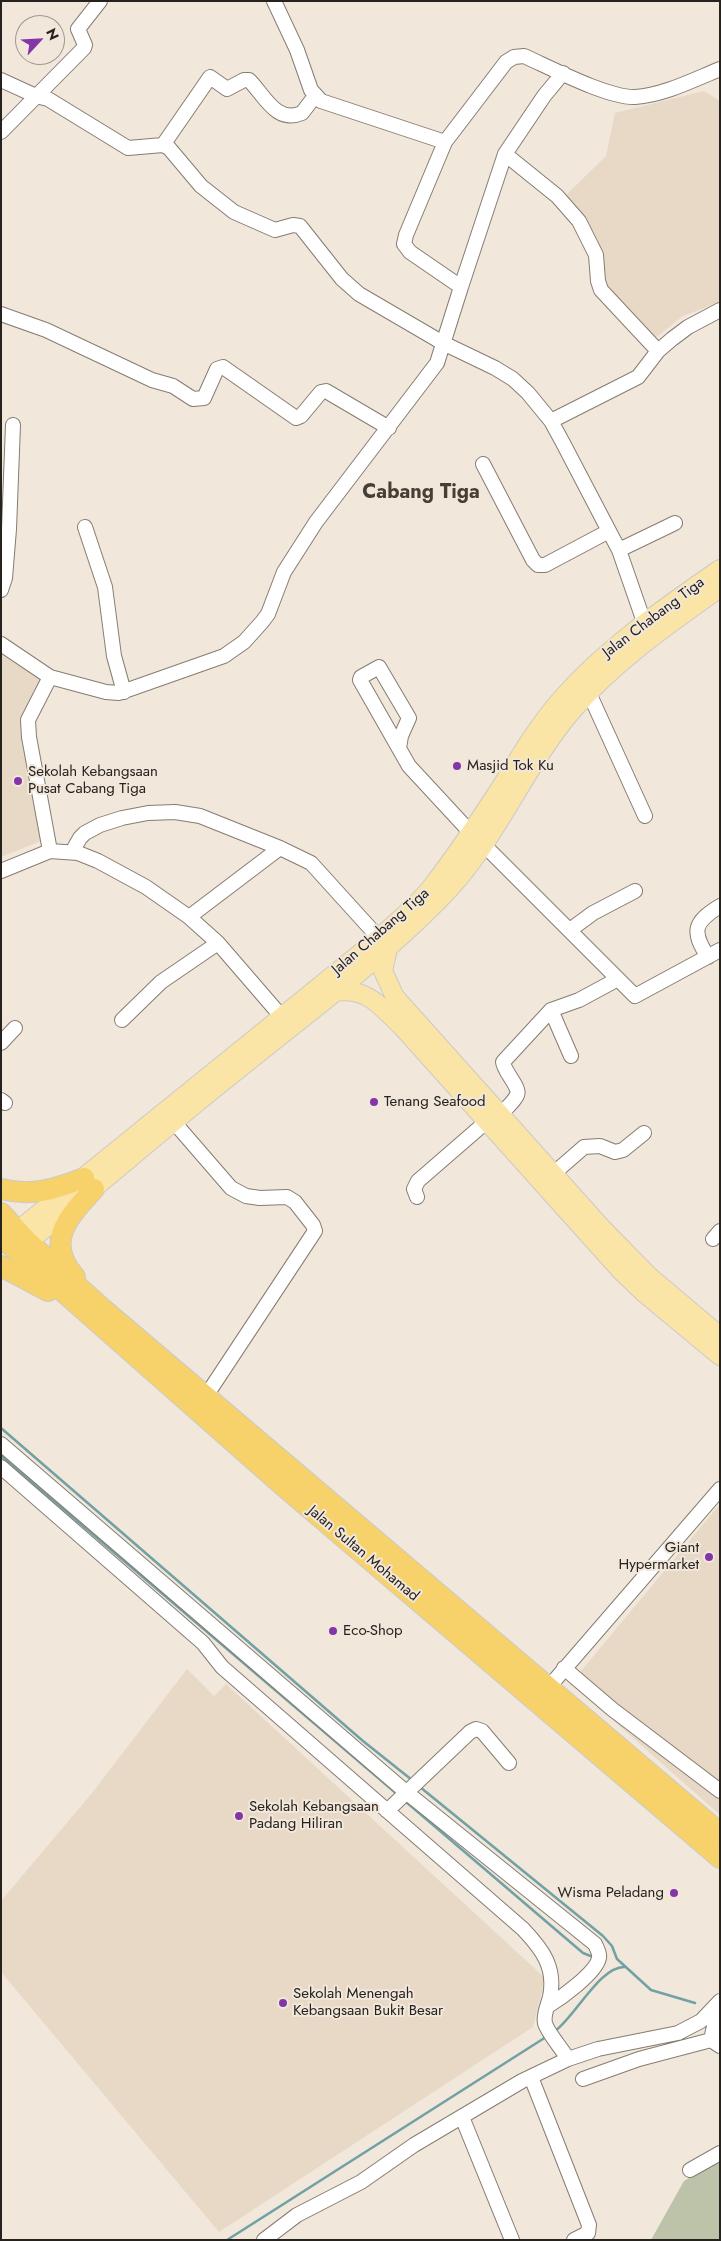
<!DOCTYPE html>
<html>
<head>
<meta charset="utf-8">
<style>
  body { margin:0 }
  #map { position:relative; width:721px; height:2241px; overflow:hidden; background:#f1e7db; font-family:Jost,sans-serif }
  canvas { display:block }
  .frame { position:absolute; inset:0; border:2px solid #26221e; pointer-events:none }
  .north { position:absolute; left:15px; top:15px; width:50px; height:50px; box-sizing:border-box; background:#f1e7db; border:1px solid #a0988f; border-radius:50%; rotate:65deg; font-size:14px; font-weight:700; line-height:20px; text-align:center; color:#26221e }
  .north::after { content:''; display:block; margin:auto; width:18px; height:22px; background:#8236a7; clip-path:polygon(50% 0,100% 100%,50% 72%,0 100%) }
</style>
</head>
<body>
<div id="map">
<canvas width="721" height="2241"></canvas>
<div class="frame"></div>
<div class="north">N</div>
</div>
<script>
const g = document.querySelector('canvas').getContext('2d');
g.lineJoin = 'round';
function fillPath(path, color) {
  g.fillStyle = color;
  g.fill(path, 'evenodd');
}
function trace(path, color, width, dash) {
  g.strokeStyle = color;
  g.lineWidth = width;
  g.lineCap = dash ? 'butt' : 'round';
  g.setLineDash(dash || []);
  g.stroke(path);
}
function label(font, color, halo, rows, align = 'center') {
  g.font = font + ' Jost,sans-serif';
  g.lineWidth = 4;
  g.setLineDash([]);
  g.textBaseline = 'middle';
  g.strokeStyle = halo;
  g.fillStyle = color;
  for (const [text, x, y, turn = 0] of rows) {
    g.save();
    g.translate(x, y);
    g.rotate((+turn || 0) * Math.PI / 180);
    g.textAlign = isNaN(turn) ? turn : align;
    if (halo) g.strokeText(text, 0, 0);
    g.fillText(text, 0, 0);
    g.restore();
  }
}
fillPath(new Path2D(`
  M704 91 720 101V302L683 316 654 339 605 283 565 196 606 156 615 113Z
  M1 647 47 679 25 723 46 839 1 857Z
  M720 1504V1815L571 1683Z
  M187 1669 214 1696 226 1684 545 1978 533 2027 219 2232 1 1972V1901L92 1793Z`), '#e8d9c7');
fillPath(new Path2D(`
  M720 2160V2240H651L684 2181Z`), '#bcc3a9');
trace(new Path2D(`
  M1 1428 363 1741 412 1780
  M1 1456 397 1794
  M420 1787 603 1936 612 1946 617 1959 651 1990 695 2003
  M405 1801 583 1953 593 1957
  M555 2031C575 2017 601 1964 626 1967
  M227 2240 546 2037`), '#71a1a4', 2.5);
const minor = new Path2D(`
  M274 1 297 50 311 90 321 101 445 142
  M1 80 36 96 48 99 128 148 163 145 169 148 201 186 234 212 275 230 293 225 300 226 342 279 359 294 443 343 495 368 513 379 528 393 551 421 563 443 609 531 619 550 644 622
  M1 132 84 48 85 45 78 29 100 1
  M163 145 210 77 227 89 244 80H249C265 96 276 124 302 113L315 96
  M505 154 557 196 579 221 596 255 598 281 601 290 658 351
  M461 287 505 154 544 96 563 73
  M1 314 46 330 152 380 173 386 193 399 204 398 217 369 223 367 296 418 301 416 321 392 326 391 389 428
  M551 421 638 377 658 351 672 339 688 327 720 310
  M483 464 533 560 538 565H545L609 531
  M85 527 105 587 114 656 124 692
  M619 550 675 523
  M1 590 5 578 9 529 13 425
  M1 644 50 677 106 692 119 693 224 656 244 642 262 622 268 614 284 572 316 522 437 363 461 287 410 252 404 244 406 235 445 142 506 62 514 57 524 56C551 68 608 98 635 97 664 95 693 80 720 69
  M589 693 645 816
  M399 748 401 736 409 718 379 667 361 677 360 680 409 766 471 833
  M484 845 635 996 720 950
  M50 851 29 737 28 720 50 677
  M72 852 80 838 85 833 100 825 122 818 148 813 175 812 200 816 280 848 311 863 379 938
  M1 871 50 851 78 853 98 861 146 887 189 917 218 943 281 1016
  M189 917 280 848
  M570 930 593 913 635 891
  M708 957C691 931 694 922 720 906
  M551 1010 571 1056
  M122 1020 161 982 218 943
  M1 1043 15 1028
  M1 1100 5 1103
  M501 1114C506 1108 514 1102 517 1095 521 1088 504 1072 503 1062L551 1010 579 1000 618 979
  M173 1121 231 1188 246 1196 260 1198 287 1197 295 1202 313 1225 315 1231 206 1396
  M553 1174 584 1147 600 1146 615 1152 623 1150 644 1133
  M417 1197 414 1189 418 1181 486 1122
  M713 1239 720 1231
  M1 1444 406 1792 595 1944C597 1949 600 1953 599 1958 596 1973 561 1998 548 2006
  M1 1467 203 1643 222 1667 523 1929C542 1949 556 1967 550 1997 548 2005 543 2015 545 2023 547 2032 563 2050 568 2059
  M564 1668 612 1709 720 1791
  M548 1688 720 1489
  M387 1811 470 1732 476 1729 482 1731 509 1763
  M719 2003 711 2040 720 2046
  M531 2077 589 2225 588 2233 574 2240
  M583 2079 639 2059 711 2040
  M462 2117 512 2240
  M690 2170 720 2153
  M264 2240 297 2215 361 2182 414 2145 522 2081 568 2059 598 2049 678 2033 701 2021 720 2001`);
const major = new Path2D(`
  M388 949 383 971 395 997 601 1227 650 1277 720 1336
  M335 992C368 987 381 1007 403 1028L621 1271 644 1293 720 1356
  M17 1231 379 938C397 921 418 905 433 885 459 851 483 815 506 779 523 751 540 723 562 698 608 646 664 608 720 569
  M28 1242C96 1188 161 1131 229 1077 300 1019 375 965 439 900 495 845 522 770 572 711 614 662 668 625 720 588`);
const highway = new Path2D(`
  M1 1189C31 1197 56 1189 84 1178
  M1 1213 28 1242 103 1309 720 1833
  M1 1237 281 1484 720 1858
  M1 1266 48 1291
  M75 1277C43 1241 70 1216 94 1189`);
trace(minor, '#857d72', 16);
trace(major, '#cbcac9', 20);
trace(highway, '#cbcac9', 22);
trace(minor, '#fff', 14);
trace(major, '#fae4a6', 18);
trace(highway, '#f7d26a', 20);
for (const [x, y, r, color] of [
  [457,766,5,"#8236a7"],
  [18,781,5,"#8236a7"],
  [374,1102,5,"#8236a7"],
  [709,1557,5,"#8236a7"],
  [333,1631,5,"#8236a7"],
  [239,1816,5,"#8236a7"],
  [674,1893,5,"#8236a7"],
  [283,2003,5,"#8236a7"]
]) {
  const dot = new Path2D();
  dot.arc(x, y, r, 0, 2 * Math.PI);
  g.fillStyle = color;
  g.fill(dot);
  trace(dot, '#f1e7db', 2);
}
label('15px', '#26221e', '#f1e7db', [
  ["Jalan Chabang Tiga",654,618,-37],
  ["Jalan Chabang Tiga",381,932,-41],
  ["Jalan Sultan Mohamad",363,1554,40]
]);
label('15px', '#26221e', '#f1e7db', [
  ["Masjid Tok Ku",467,766],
  ["Sekolah Kebangsaan",28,772],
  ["Pusat Cabang Tiga",28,789],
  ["Tenang Seafood",384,1102],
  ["Giant",699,1548,"right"],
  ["Hypermarket",699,1565,"right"],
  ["Eco-Shop",343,1631],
  ["Sekolah Kebangsaan",249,1807],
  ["Padang Hiliran",249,1824],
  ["Wisma Peladang",664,1893,"right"],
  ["Sekolah Menengah",293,1994],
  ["Kebangsaan Bukit Besar",293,2011]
], 'left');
label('bold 20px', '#473f35', '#f1e7db', [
  ["Cabang Tiga",421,493]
]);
</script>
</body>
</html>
